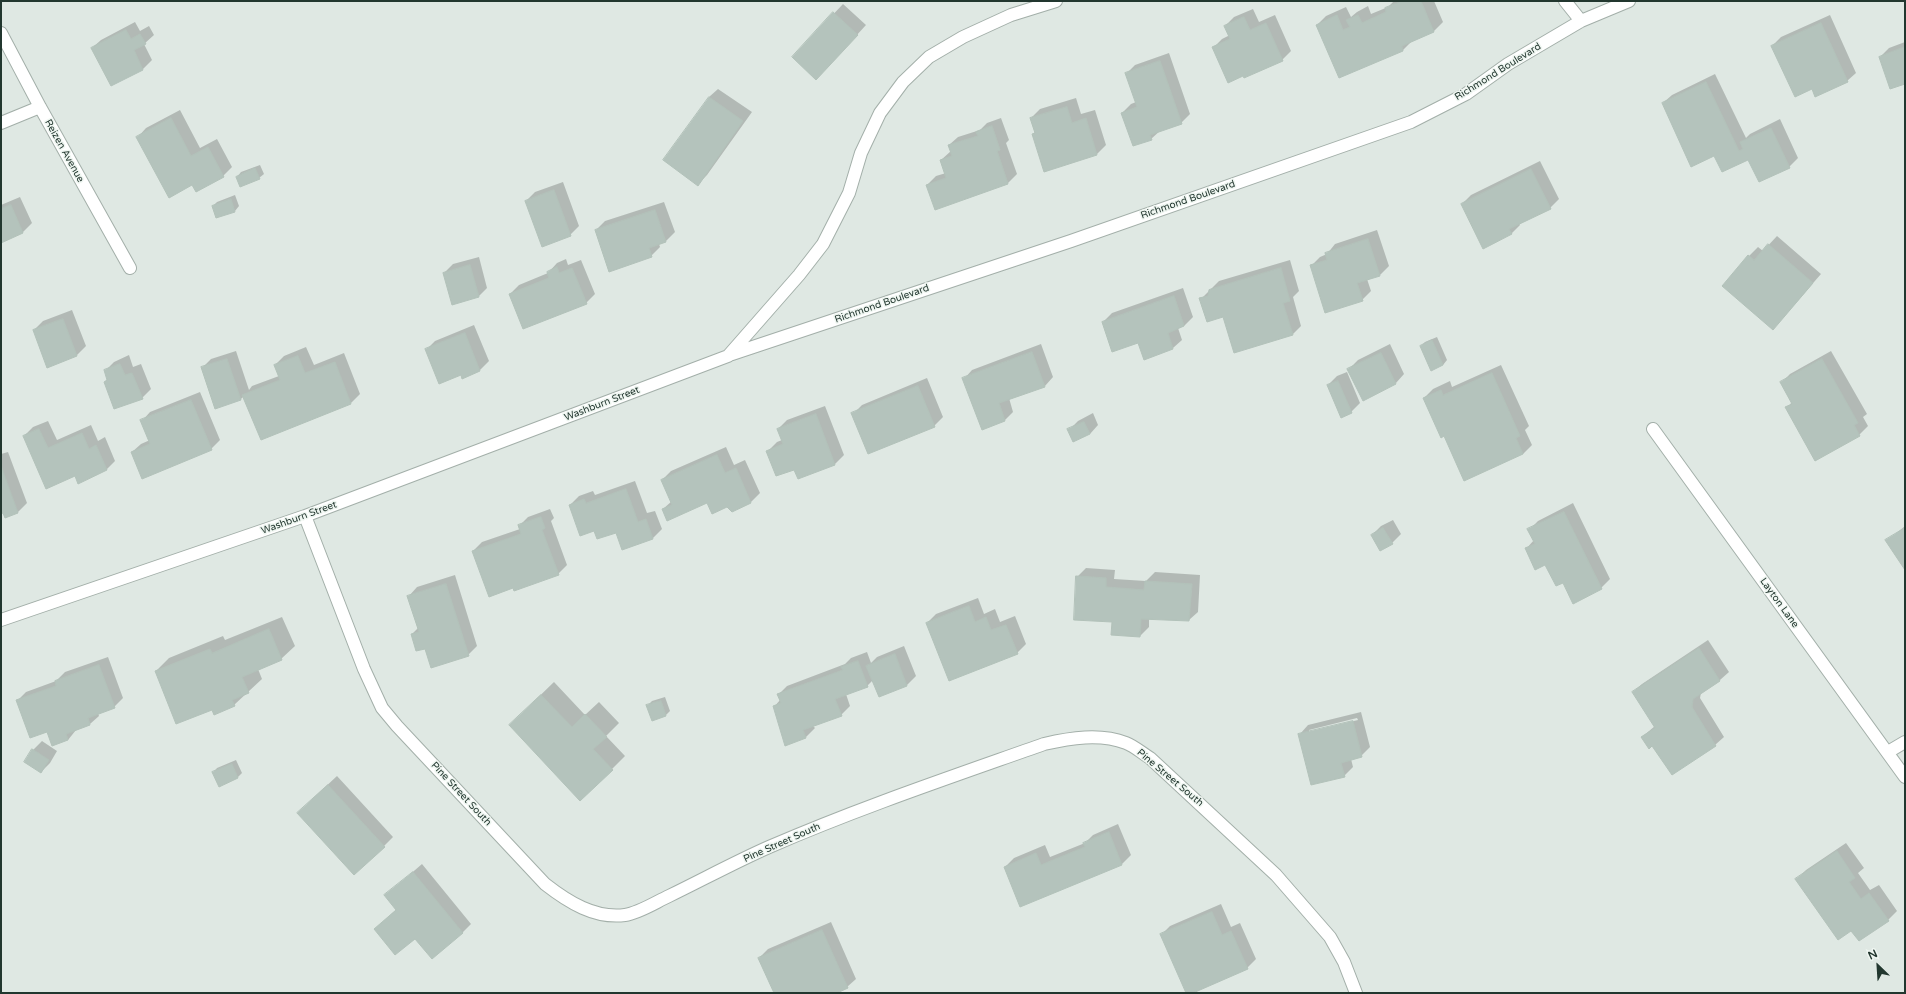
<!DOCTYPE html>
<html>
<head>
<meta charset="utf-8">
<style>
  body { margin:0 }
  #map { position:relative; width:1906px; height:994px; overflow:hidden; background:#dfe8e3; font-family:"Varela Round",sans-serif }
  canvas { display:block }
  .frame { position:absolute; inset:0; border:2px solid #22372f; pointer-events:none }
  .north { position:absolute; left:1858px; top:946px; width:40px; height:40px; -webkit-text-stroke:3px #eff6f1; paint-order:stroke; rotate:335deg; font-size:11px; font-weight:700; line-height:16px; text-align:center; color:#22372f }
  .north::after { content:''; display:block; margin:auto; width:14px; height:18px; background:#22372f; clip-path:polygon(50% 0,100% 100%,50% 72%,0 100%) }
</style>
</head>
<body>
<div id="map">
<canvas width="1906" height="994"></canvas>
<div class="frame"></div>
<div class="north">N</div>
</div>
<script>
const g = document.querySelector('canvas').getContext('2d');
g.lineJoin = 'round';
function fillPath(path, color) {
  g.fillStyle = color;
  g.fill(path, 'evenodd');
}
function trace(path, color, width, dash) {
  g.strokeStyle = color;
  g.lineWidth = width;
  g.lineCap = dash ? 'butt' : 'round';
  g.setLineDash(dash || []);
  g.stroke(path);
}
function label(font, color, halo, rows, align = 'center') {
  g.font = font + ' "Varela Round",sans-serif';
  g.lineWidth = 3;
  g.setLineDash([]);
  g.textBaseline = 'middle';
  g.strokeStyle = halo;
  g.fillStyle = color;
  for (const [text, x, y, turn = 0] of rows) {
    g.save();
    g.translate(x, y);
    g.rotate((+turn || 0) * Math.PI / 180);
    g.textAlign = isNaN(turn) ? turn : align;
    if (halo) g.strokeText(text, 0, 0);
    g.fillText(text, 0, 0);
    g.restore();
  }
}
fillPath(new Path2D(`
  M1394 1H1434L1443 22 1434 31 1412 41 1403 50 1317 25 1326 16 1346 7 1351 17 1357 12 1368 6 1371 14 1388 7Z
  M843 4 866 25 825 70 793 57Z
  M1253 9 1259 22 1275 15 1291 51 1282 60 1213 48 1222 39 1230 35 1225 26 1234 17Z
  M1830 15 1856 73 1847 81 1772 46 1781 37Z
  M135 22 140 31 149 26 154 35 144 44 152 60 143 69 111 85 92 48 101 40Z
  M1905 42V83L1880 57 1889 48Z
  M1169 53 1190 114 1181 123 1161 130 1151 139 1122 113 1131 104 1136 102 1126 74 1135 65Z
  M1715 74 1746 138 1750 134 1780 119 1798 158 1789 167 1749 158 1715 155 1663 103 1672 95Z
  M718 89 752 112 707 175 698 184 709 97Z
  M1076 98 1081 114 1095 110 1106 145 1097 154 1044 170 1033 134 1035 132 1031 118 1040 109Z
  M180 110 200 148 217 139 232 167 223 176 193 184 138 137 146 128Z
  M1001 118 1009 140 1006 143 1017 174 1008 183 936 209 927 185 936 176 946 173 941 160 951 151 949 145 958 137 980 130 987 123Z
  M1540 161 1559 199 1550 208 1519 223 1520 225 1511 234 1462 204 1471 195Z
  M260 165 264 174 259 178 237 177 241 172Z
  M563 182 579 226 570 235 526 201 535 192Z
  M235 195 239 206 235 211 217 217 213 206 217 202Z
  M20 197 32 223 23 232 1 242V245V205Z
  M664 202 675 232 666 241 659 244 660 247 651 256 596 230 605 221Z
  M1377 230 1389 266 1380 275 1367 279 1371 291 1362 300 1311 266 1320 257 1327 254 1335 244Z
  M1777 236 1821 274 1781 320 1749 256 1758 247 1763 251Z
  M479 257 487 288 478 297 444 273 453 264Z
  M566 259 568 265 581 260 595 294 586 303 510 294 519 285 548 273 557 263Z
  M1290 260 1299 291 1293 297 1301 326 1292 335 1224 316 1201 299 1219 281Z
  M1183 288 1193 317 1184 326 1178 328 1182 340 1173 348 1139 341 1103 322 1112 313Z
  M72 310 86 346 77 355 47 366 34 330 43 321Z
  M474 325 489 361 480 370 461 374 426 350 435 341Z
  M1437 337 1447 360 1443 365 1421 346 1425 342Z
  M1041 344 1053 377 1045 386 1009 398 1013 412 1004 421 964 379 972 370Z
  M1390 344 1404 374 1396 383 1349 369 1358 360Z
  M306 347 314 365 344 353 360 394 351 403 261 439 244 396 240 400 202 368 211 359 236 351 249 390 252 386 279 376 275 365 284 356Z
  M1831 351 1867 414 1863 417 1868 426 1859 435 1816 459 1787 408 1792 402 1781 383 1790 374Z
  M129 355 133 367 141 364 151 389 142 398 105 382 108 379 105 371 114 362Z
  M1501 365 1529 426 1525 430 1532 445 1523 454 1444 435 1424 398 1433 389 1450 381 1452 387Z
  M1347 372 1360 403 1351 412 1328 385 1337 376Z
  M927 378 943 417 934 426 853 414 862 405Z
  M200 392 220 440 211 449 132 452 141 444 150 440 142 421 150 412Z
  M825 406 844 455 835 464 798 478 795 469 768 451 777 442 782 440 778 429 787 420Z
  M1093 413 1098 425 1090 434 1069 430 1078 421Z
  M48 421 57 440 91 425 98 441 105 437 115 461 106 470 75 475 24 436 33 427Z
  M726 447 734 465 745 460 760 493 751 502 727 506 708 502 663 509 672 501 662 480 671 471Z
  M8 452 27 503 18 512 5 517 4 512 1 513V454Z
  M635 481 647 513 655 511 662 529 653 538 616 531 570 505 579 496 593 491 595 495Z
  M1573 503 1610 579 1601 588 1563 581 1546 563 1526 549 1534 540 1529 530 1538 521Z
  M550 509 554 518 551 521 567 565 558 574 473 551 482 542 520 529 519 526 528 517Z
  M1393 520 1401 534 1392 543 1372 535 1381 526Z
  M1905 526V568L1887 541Z
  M1086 568 1115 570 1114 579 1146 581 1155 572 1200 575 1198 612 1189 620 1149 618V627L1140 636 1114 621 1077 577Z
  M455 575 477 646 468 655 426 648 412 634 418 628 409 596 417 587Z
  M978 598 984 614 995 609 1000 622 1015 616 1026 644 1017 653 927 623 936 614Z
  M282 617 295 646 281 659 258 669 262 679 234 705 212 709 156 671 169 658 223 636 225 640Z
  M1708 640 1729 672 1720 680 1701 693 1700 698 1724 737 1715 745 1653 744 1642 737 1655 726 1633 692 1642 684Z
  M904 646 916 676 907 685 879 696 873 680 867 686 846 694 850 706 841 715 813 726 815 728 806 737 774 707 780 700 778 695 787 686 845 664 851 658 867 652 871 663 877 657Z
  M108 657 123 698 114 707 98 713 99 716 90 724 76 730 68 740 47 730 17 701 26 692 56 681 65 672Z
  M554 682 585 715 599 702 619 723 606 736 625 756 612 769 523 712Z
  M665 697 670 711 666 715 652 720 647 706 652 701Z
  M1361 712 1370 747 1361 756 1351 759 1353 767 1344 776 1300 734 1308 725ZM1357 718 1358 720 1309 732V730Z
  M42 741 57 751 50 763 41 772 33 750Z
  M236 760 242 773 238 777 213 773 217 768Z
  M337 776 393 837 384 846 307 804Z
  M1118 824 1131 855 1122 864 1021 905 1005 867 1014 858 1045 845 1050 857 1085 843 1093 835Z
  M1846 843 1864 868 1858 873 1870 890 1879 885 1897 911 1888 920 1852 929 1797 879 1806 870Z
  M422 864 471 924 462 933 415 937 375 929 397 909 386 895Z
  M1221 904 1231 927 1240 923 1256 959 1247 968 1187 993 1161 935 1170 926Z
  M831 922 856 979 847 987 835 993H775L759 958 768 949Z`), '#0003');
const building = new Path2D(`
  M1402 1H1421L1434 32 1402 46 1403 51 1339 78 1316 25 1337 15 1343 30 1350 27 1346 20 1358 15 1362 23 1386 12 1385 8Z
  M833 12 858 35 816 80 792 57Z
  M1244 17 1250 30 1266 23 1283 61 1244 78 1243 76 1228 83 1212 47 1230 39 1224 26Z
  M1821 23 1848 82 1815 97 1812 89 1795 97 1771 46Z
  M126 30 131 39 140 34 146 44 134 50 143 70 111 86 91 48Z
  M1905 47V84L1890 89 1879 57Z
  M1160 61 1182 124 1150 135 1152 140 1133 146 1121 113 1137 107 1125 73Z
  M1706 82 1739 151 1743 149 1740 142 1771 128 1790 168 1759 182 1748 160 1722 172 1714 156 1691 167 1662 103Z
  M709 97 743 121 698 186 663 160Z
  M1067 107 1072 123 1086 118 1097 155 1044 172 1032 134 1035 133 1030 118Z
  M171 118 191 156 208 147 224 177 196 192 192 185 169 198 136 137Z
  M992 126 1000 150 997 151 1008 184 935 210 926 185 946 178 940 160 952 156 948 145 978 136 976 132Z
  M255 168 260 179 240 187 236 177Z
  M1531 169 1551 209 1509 229 1512 234 1483 249 1461 204Z
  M554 190 571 236 542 247 525 201Z
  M231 199 235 212 216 218 212 206Z
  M11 205 23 233 1 243V209Z
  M655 210 666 242 649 248 652 257 609 272 595 230Z
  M1368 239 1380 276 1357 283 1363 301 1325 313 1310 265 1327 260 1325 253Z
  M1768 244 1813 283 1773 330 1722 286 1748 255 1754 260Z
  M470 265 479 297 452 305 443 273Z
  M557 267 559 273 572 268 587 304 523 329 509 294 549 278 547 272Z
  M1281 268 1290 301 1283 303 1293 335 1234 353 1223 317 1207 322 1199 298 1208 296 1209 290Z
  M1174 296 1184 326 1168 333 1173 349 1144 360 1138 343 1112 352 1102 322Z
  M63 319 77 356 47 368 33 330Z
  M465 333 480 371 462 379 461 375 439 384 425 349Z
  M1432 340 1443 365 1431 371 1420 346Z
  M1032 352 1045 387 999 403 1005 421 982 430 962 378Z
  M1381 353 1396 384 1363 401 1347 369Z
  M298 356 305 373 335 362 351 404 261 440 242 395 280 380 274 365Z
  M227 359 241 400 215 409 201 367Z
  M1822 359 1858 423 1854 425 1860 436 1815 461 1785 407 1792 404 1780 382Z
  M120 364 125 375 132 373 143 399 114 409 104 382 107 380 104 370Z
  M1492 373 1520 436 1516 438 1523 454 1464 481 1444 436 1441 438 1423 398 1441 390 1443 395Z
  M1338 381 1352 413 1341 418 1327 385Z
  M918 386 935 427 868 454 851 413Z
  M191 400 212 450 142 479 131 452 150 444 140 420Z
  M816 414 835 465 798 479 794 470 776 476 766 451 783 444 777 429Z
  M1084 422 1090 434 1073 442 1067 429Z
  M39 429 48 448 82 433 89 449 96 445 107 470 78 484 75 476 46 489 23 436Z
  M717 455 725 473 736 468 751 503 732 512 727 507 712 514 707 503 667 521 662 509 672 505 661 480Z
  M1 466 18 513 5 518 3 513 1 514Z
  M626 489 638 522 646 519 653 539 622 550 616 533 597 539 594 531 580 536 569 505 584 499 586 503Z
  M1564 512 1602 589 1573 604 1563 583 1556 586 1545 565 1535 570 1525 548 1535 544 1527 529Z
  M541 517 545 528 542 530 559 575 514 591 513 588 489 597 472 551 521 534 518 525Z
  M1383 528 1393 544 1380 551 1371 535Z
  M1905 528V570L1885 540Z
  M1076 576 1106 578V587L1144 590 1145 581 1192 584 1189 621 1141 619 1140 637 1111 635 1112 622 1074 620Z
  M446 584 469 656 431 668 425 649 416 651 411 634 419 632 407 596Z
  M969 606 975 622 986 617 991 630 1006 625 1018 654 949 681 926 623Z
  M269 629 282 660 242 677 249 693 232 700 235 706 214 715 212 710 176 724 155 671 210 649 212 653Z
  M1699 648 1720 681 1693 699 1692 707 1716 746 1672 775 1652 746 1649 749 1641 737 1655 728 1632 692Z
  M895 654 907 686 879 697 866 666Z
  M858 661 868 687 835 699 842 716 803 730 806 738 785 746 773 706 781 703 777 694 843 670 841 667Z
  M99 665 115 708 88 718 90 725 66 734 68 740 52 746 47 732 30 738 16 700 56 686 55 681Z
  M541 695 572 727 585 714 607 737 593 749 613 770 580 801 509 725Z
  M661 701 666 716 652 721 646 705Z
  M1353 721 1362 757 1341 763 1345 777 1311 785 1298 734Z
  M32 749 49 760 41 773 24 762Z
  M232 764 238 778 219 787 212 772Z
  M328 785 385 847 354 875 297 813Z
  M1109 832 1122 865 1020 907 1004 867 1036 853 1041 865 1085 847 1083 843Z
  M1837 851 1855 878 1849 882 1861 899 1869 893 1889 921 1859 941 1851 931 1838 940 1795 879Z
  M413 872 463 933 432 959 415 939 395 955 374 929 396 910 384 895Z
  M1212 912 1222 935 1231 931 1248 969 1193 993H1186L1160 934Z
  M822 930 848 988 837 993H774L758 958Z`);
fillPath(building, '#b4c3bc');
trace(building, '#b2c1b9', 1);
const street = new Path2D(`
  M1565 1 1581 21
  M1 33 40 107 130 268
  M1 123 40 107
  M729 355 1071 241 1411 122 1466 94 1508 64 1581 21 1629 1
  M1653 429 1905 777
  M305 516 364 669 382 708 397 726 545 884C568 902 595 919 625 915 639 913 656 902 669 896 702 880 735 862 769 847 859 808 951 777 1044 744 1070 738 1100 733 1126 743 1134 746 1142 753 1150 758L1276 875 1330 937 1344 962 1356 993
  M1 620 305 516 728 356 799 275 823 244 849 193 861 153 880 113 903 82 929 57 963 37 1011 15 1056 1
  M1888 752 1905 742`);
trace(street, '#a3afa9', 14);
trace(street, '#fff', 12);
label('10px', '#22372f', '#eff6f1', [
  ["Richmond Boulevard",1498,72,-32],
  ["Reizen Avenue",64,151,61],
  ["Richmond Boulevard",1188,200,-19],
  ["Richmond Boulevard",882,304,-19],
  ["Washburn Street",602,404,-21],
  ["Washburn Street",299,518,-20],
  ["Layton Lane",1779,603,54],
  ["Pine Street South",1170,778,40],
  ["Pine Street South",461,794,47],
  ["Pine Street South",782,843,-24]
]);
</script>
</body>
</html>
